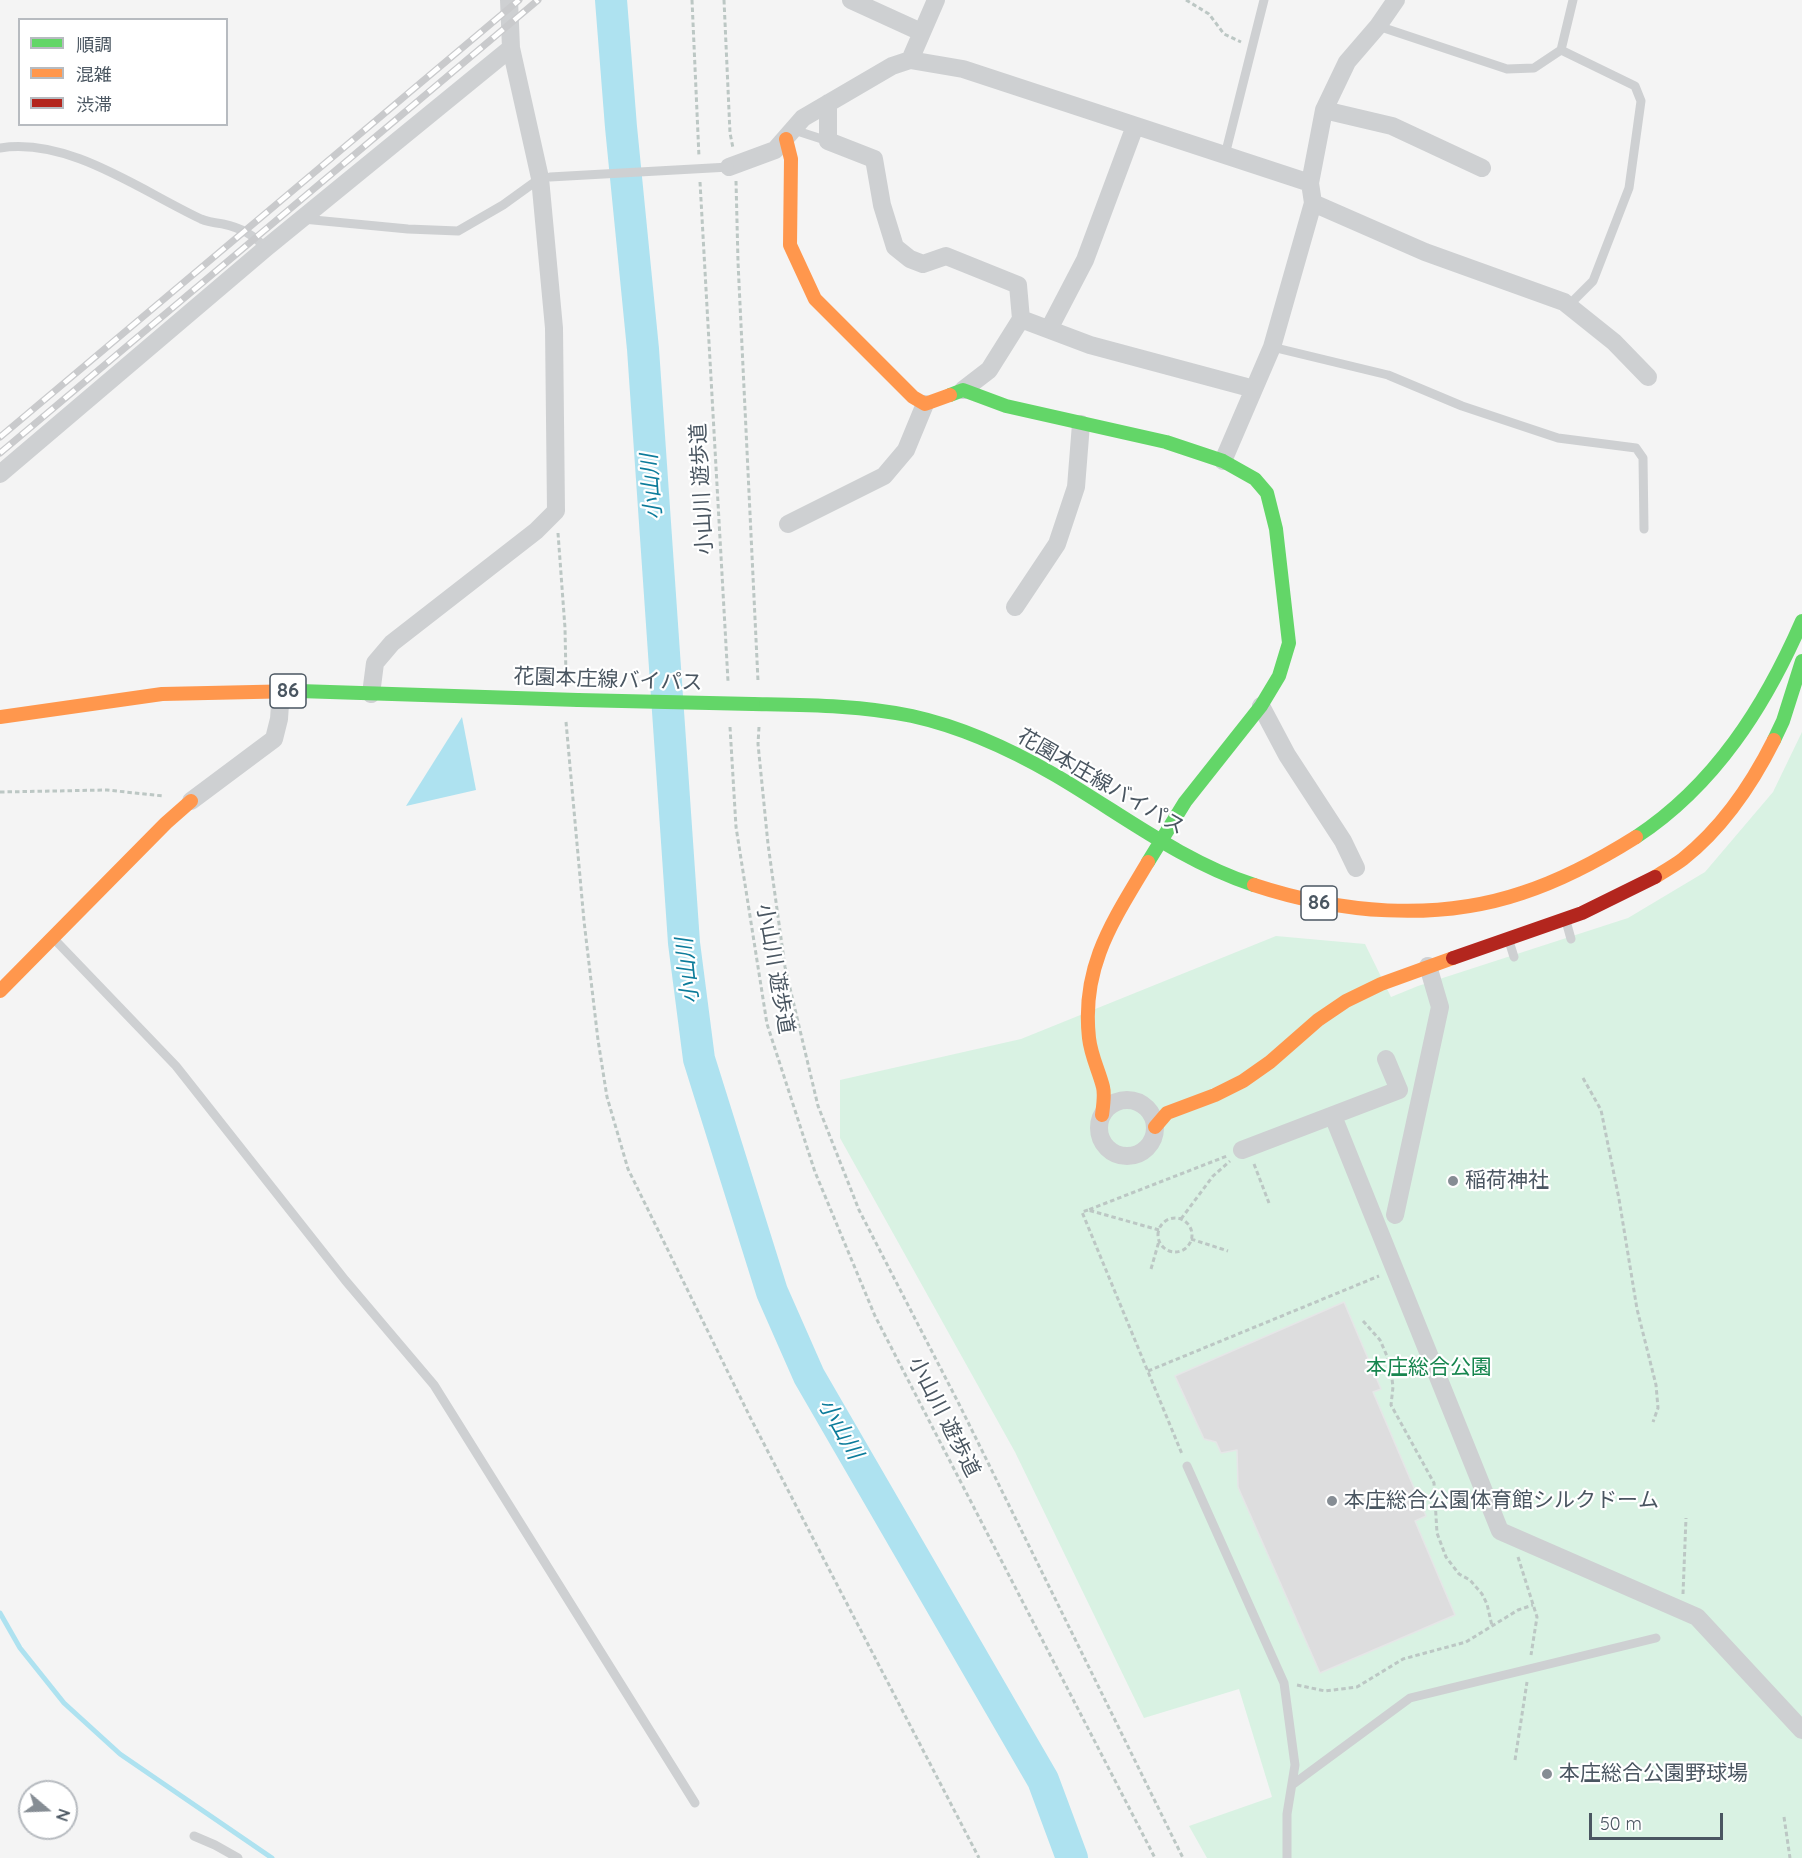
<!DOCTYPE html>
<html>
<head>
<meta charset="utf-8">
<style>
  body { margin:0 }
  #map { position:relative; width:1802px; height:1858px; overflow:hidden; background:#f4f4f4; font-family:Quicksand,"Noto Sans JP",sans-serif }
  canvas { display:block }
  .legend { position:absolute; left:18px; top:18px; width:210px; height:108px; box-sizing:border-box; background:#fff; border:2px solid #b7bbc0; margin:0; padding:8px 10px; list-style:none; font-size:18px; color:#4a5661 }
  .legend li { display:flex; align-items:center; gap:12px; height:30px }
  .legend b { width:30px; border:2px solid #b7bbc0 }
  .north { position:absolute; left:18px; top:1780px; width:60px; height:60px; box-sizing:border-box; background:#fff; border:2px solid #b7bbc0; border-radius:50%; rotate:109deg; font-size:16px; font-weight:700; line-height:24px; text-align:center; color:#4a5661 }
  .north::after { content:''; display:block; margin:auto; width:21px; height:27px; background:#868d94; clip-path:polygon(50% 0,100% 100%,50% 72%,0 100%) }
  .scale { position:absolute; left:1589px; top:1813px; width:134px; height:27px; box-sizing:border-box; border:3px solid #4a5661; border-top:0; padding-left:8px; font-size:18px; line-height:21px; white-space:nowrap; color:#4a5661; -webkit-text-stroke:4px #fff; paint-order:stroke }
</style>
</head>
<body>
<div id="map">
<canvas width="1802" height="1858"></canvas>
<ul class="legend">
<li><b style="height:8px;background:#63d668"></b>順調</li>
<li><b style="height:8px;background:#ff974d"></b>混雑</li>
<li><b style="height:8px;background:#b3261e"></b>渋滞</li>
</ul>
<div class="north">N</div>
<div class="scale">50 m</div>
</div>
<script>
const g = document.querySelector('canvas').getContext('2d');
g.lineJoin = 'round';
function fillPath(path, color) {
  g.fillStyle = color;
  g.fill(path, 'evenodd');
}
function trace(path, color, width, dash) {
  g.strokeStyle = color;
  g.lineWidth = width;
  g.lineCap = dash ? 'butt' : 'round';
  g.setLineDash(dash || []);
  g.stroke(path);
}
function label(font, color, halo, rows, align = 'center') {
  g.font = font + ' Quicksand,"Noto Sans JP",sans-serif';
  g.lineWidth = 4.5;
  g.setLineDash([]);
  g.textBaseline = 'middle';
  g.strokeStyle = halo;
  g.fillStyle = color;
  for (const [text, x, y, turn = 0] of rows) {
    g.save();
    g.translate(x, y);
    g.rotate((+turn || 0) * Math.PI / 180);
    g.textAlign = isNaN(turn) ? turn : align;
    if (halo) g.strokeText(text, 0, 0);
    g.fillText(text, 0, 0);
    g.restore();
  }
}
fillPath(new Path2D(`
  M1802 732V1858H1207L1189 1826 1272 1797 1239 1689 1144 1718 1015 1452 840 1138V1080L1021 1039 1276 936 1365 944 1391 997 1418 986 1628 918 1705 872 1773 792Z`), '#d9f2e3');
fillPath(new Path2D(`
  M462 717 476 790 406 806Z`), '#aee2f0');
trace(new Path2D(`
  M0 1613 20 1648 64 1703 120 1754 272 1858`), '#aee2f0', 5);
trace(new Path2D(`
  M611 0 621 127 643 349 684 943 699 1059 772 1292 809 1376 1043 1780 1072 1858`), '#aee2f0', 32);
const building = new Path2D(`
  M1344 1302 1381 1389 1373 1392 1426 1516 1415 1521 1455 1615 1320 1673 1238 1487 1237 1450 1221 1453 1216 1442 1204 1439 1175 1376Z`);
fillPath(building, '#ddddde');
trace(building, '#e5e6e7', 1.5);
trace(new Path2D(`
  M692 0 699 157
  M724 0 730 133 733 148
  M1186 0 1209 14 1224 34 1241 42
  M736 181 738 262 758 681
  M700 182 728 681
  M558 533 565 628 566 677
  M566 722 584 921 598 1040 607 1097 628 1169 750 1417 979 1858
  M730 727 736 827 767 1024 815 1172 875 1316 1155 1858
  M759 727 758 744 768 844 785 967 818 1106 859 1210 960 1406 1183 1858
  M0 792 107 790 163 796
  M1583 1078 1601 1110 1619 1199 1637 1309 1656 1385 1658 1408 1653 1422
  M1254 1164 1269 1203
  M1088 1210 1082 1212 1182 1454
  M1158 1235a17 17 0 1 1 34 0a17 17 0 1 1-34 0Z
  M1181 1219 1213 1176 1230 1161
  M1159 1230 1088 1210 1227 1156
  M1191 1239 1228 1251
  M1151 1269 1159 1241
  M1363 1321 1380 1340 1390 1363 1393 1387 1391 1405 1434 1483 1437 1533 1446 1557 1459 1574 1470 1580 1482 1594 1487 1604 1492 1626
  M1148 1371 1379 1276
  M1518 1557 1537 1617 1531 1655
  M1683 1594 1686 1518
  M1297 1685 1325 1691 1357 1687 1403 1659 1466 1642 1518 1610 1533 1605
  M1515 1760 1527 1682
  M1784 1817 1790 1858`), '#bcc7c4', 3, [4.5, 3]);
trace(new Path2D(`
  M1378 26 1507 69 1534 68 1561 50
  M794 130 828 141
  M0 148C69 137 141 191 201 219 208 222 216 223 223 224 242 228 253 235 266 248
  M1225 155 1264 0
  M303 219 408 229 458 231 503 205 539 179
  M1568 306 1593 281 1629 188 1641 101 1635 86 1561 50 1573 0
  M1272 347 1388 375 1462 406 1558 438 1636 448 1643 458 1644 529
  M1566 921 1571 939
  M55 940 176 1066 345 1280 434 1385 695 1803
  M1509 941 1514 957
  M1187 1466 1284 1683 1295 1765 1287 1814V1858
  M1292 1785 1410 1698 1656 1638
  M194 1836 215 1845 238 1858`), '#ced0d2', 9);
trace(new Path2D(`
  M851 0 921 32
  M910 60 936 0
  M828 103V141L874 159 882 205 895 247 910 259 923 264 946 256 1018 285 1021 319
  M1324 110 1392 126 1482 168
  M729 167 775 150 803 118 892 66 910 60 963 69 1310 183
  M1313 203 1425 252 1564 302 1614 342 1648 377
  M1049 329 1085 260 1135 126
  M963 390 989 370 1021 319 1090 345 1254 389
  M1223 461 1272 347 1313 203 1310 183 1324 110 1347 62 1378 26 1396 0
  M0 474 266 248 511 48
  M788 524 884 476 906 450 925 404
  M1015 607 1057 544 1076 487 1081 424
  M371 694 375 663 392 643 536 531 556 511 554 328 540 178 511 48 509 0
  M1261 706 1287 755 1343 841 1356 868
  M191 801 274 739 279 719 281 690
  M1099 1128a28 28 0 1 1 56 0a28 28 0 1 1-56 0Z
  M1333 1116 1500 1531 1697 1617 1802 1730
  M1242 1150 1399 1090 1386 1059
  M1395 1215 1440 1007 1428 966`), '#ced0d2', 18);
trace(new Path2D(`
  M950 395 963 390 1006 406 1166 442 1223 461 1255 479 1267 493 1276 529 1289 643 1279 676 1261 706 1185 802 1148 862
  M299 691 578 700
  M753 704C806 705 860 705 912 716 962 727 1010 749 1055 775 1120 813 1181 861 1254 885
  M1774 740 1783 721 1802 661
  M1636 837C1715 785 1765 706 1802 621`), '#63d668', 14);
trace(new Path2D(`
  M786 139 791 159 790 245 815 299 913 397 925 404 950 395
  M0 717 162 694 299 691
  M1655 877C1664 871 1674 866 1683 859 1722 828 1752 784 1774 740
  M1254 885C1339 913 1436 922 1522 893 1562 880 1601 859 1636 837
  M0 991 166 823 191 801
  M1102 1115C1103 1107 1105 1095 1103 1087 1099 1071 1091 1056 1089 1038 1081 966 1113 921 1148 862
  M1155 1127 1167 1113 1215 1095 1243 1081 1270 1062 1318 1020 1346 1001 1381 984 1453 958`), '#ff974d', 14);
trace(new Path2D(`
  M1453 958 1582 913 1655 877`), '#b3261e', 14);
const rail = new Path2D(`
  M0 437 519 0
  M0 453 538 0`);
trace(rail, '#c9cacc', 7);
trace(rail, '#fff', 4.5, [14]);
trace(new Path2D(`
  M550 177 729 167`), '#ced0d2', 9);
trace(new Path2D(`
  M578 700 753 704`), '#63d668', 14);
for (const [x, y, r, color] of [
  [1453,1181,6,"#868d94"],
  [1332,1501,6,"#868d94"],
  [1547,1774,6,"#868d94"]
]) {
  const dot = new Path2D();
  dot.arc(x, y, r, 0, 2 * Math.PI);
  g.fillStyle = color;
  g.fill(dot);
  trace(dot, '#fff', 2);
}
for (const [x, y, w] of [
  [288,691,36],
  [1319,903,36]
]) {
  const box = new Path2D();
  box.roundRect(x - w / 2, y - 17, w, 34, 4.5);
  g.fillStyle = '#fff';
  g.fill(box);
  trace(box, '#4a5661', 1.5);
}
label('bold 20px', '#4a5661', null, [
  ["86",288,691],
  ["86",1319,903]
]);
label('21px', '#4a5661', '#fff', [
  ["小山川 遊歩道",702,489,-93],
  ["花園本庄線バイパス",608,680,2],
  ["花園本庄線バイパス",1101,782,30],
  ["小山川 遊歩道",775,969,80],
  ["小山川 遊歩道",944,1417,63]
]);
label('21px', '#4a5661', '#fff', [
  ["稲荷神社",1465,1181],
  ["本庄総合公園体育館シルクドーム",1344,1501],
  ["本庄総合公園野球場",1559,1774]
], 'left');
label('21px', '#17864f', '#fff', [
  ["本庄総合公園",1429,1368]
]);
label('italic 22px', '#0c7c9b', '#fff', [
  ["小山川",652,487,-94],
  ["小山川",688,971,-96],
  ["小山川",840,1429,60]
]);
</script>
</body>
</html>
